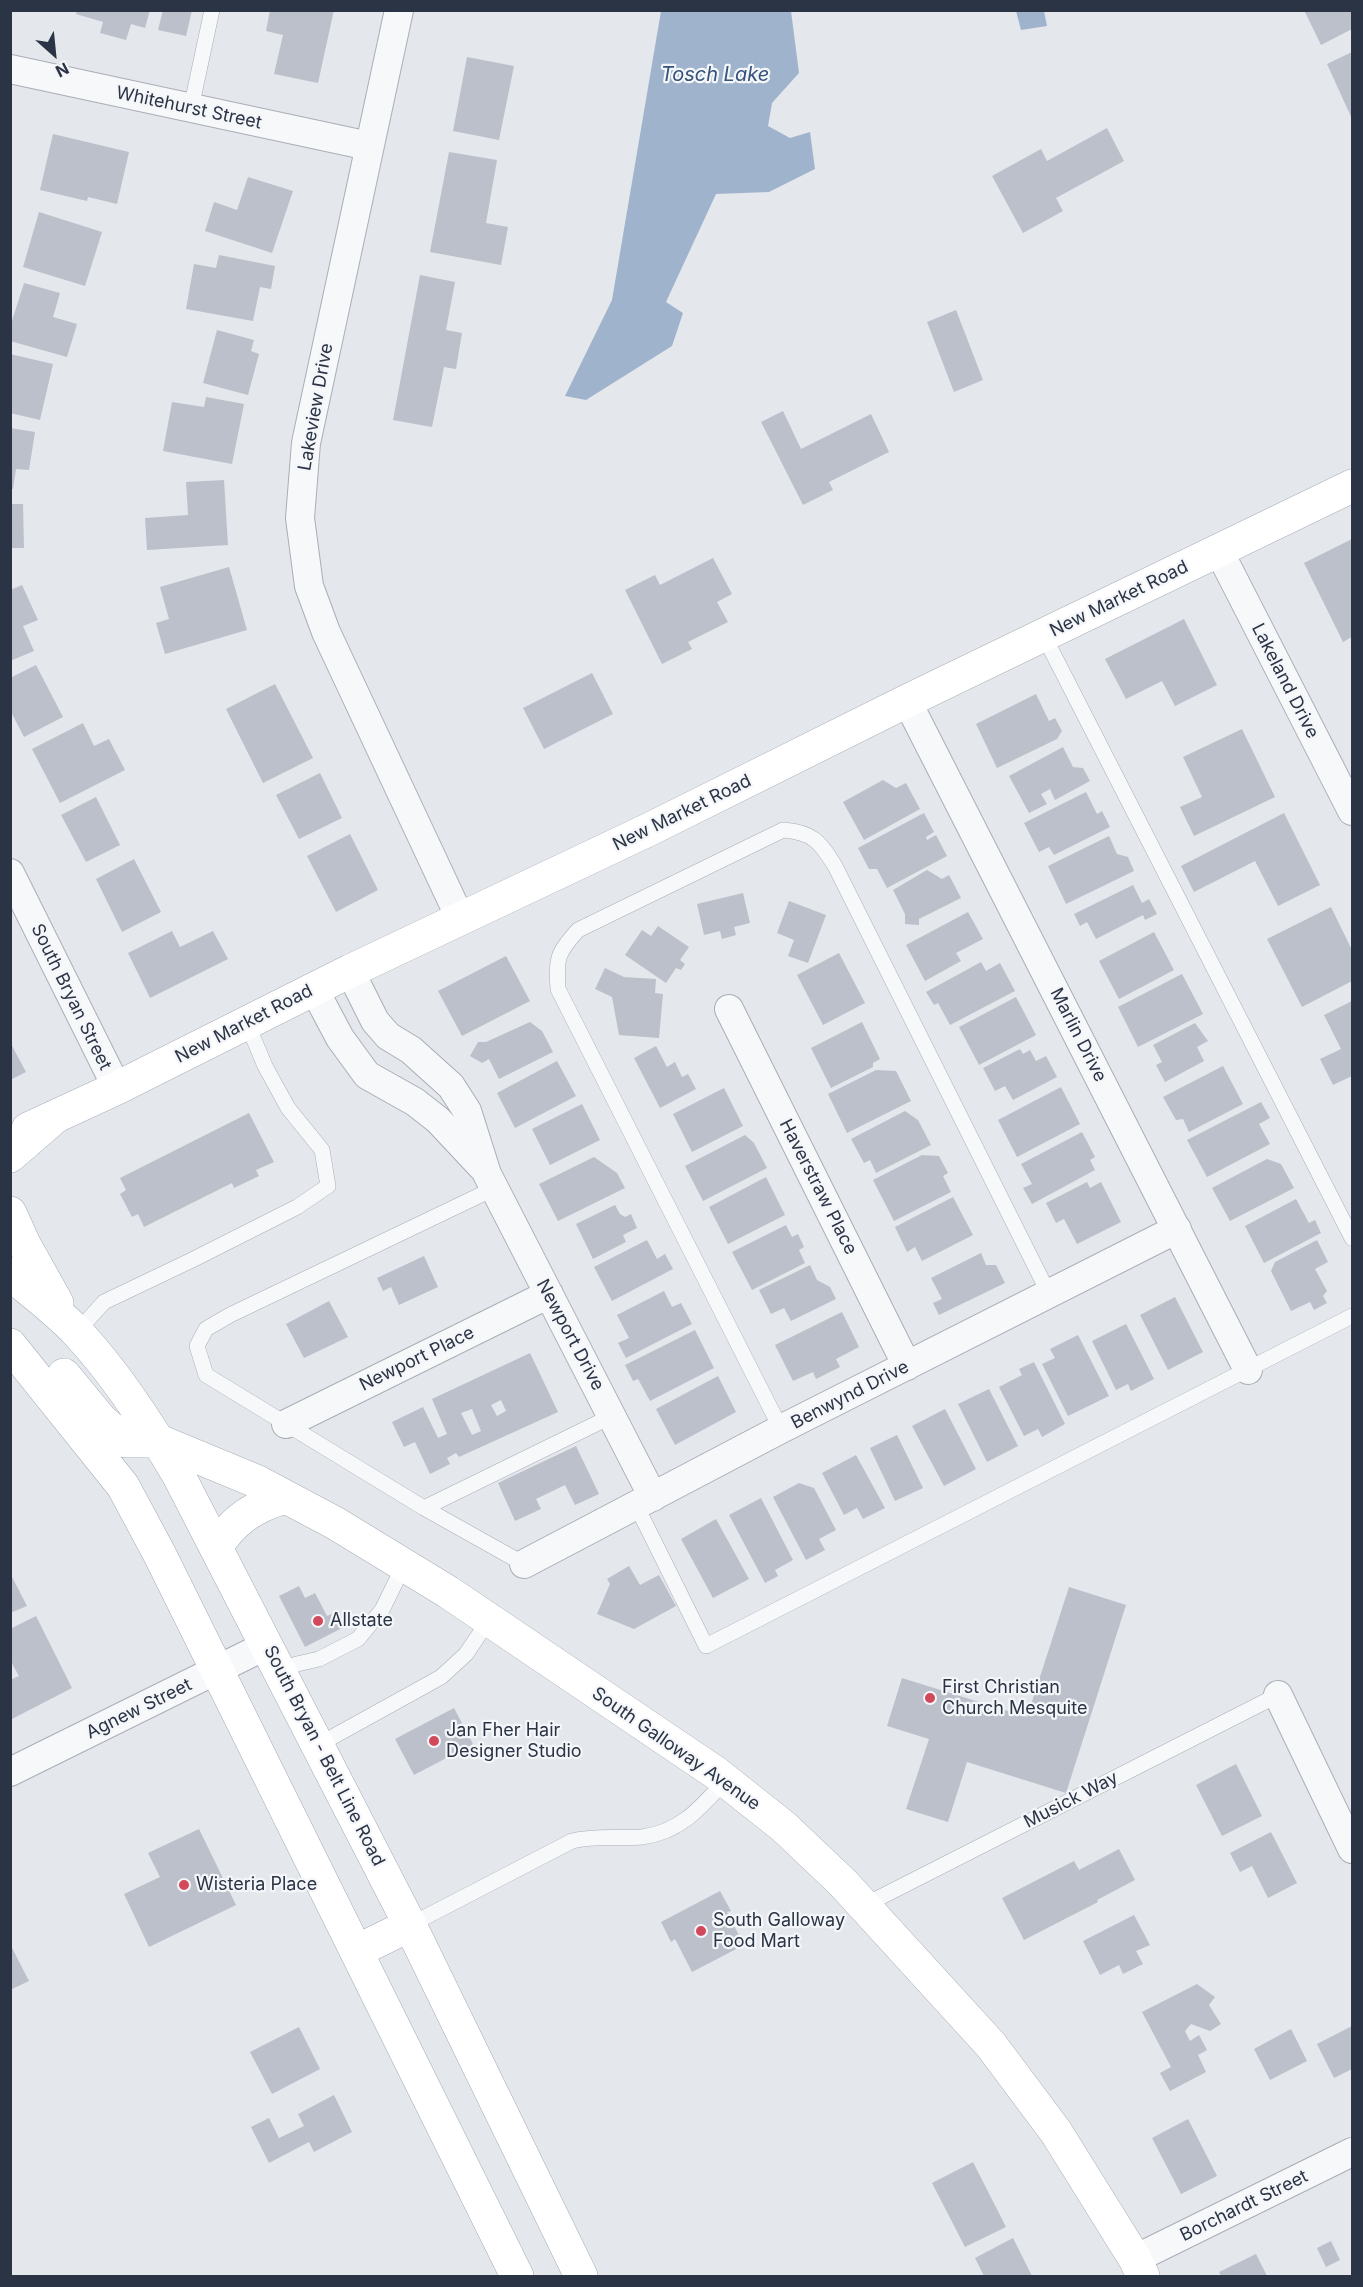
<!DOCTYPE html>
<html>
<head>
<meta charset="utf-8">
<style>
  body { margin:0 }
  #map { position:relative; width:1363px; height:2287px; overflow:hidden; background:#e4e7ec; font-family:Inter,sans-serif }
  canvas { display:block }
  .frame { position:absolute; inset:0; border:12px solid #2b3445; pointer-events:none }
  .north { position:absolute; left:24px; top:24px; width:60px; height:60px; -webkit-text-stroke:4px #f4f6f9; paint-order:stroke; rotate:153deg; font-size:16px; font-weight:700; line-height:24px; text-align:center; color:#2b3445 }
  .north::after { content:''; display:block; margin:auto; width:21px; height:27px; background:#2b3445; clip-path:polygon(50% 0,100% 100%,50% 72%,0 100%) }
</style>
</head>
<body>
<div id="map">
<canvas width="1363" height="2287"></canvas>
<div class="frame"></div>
<div class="north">N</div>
</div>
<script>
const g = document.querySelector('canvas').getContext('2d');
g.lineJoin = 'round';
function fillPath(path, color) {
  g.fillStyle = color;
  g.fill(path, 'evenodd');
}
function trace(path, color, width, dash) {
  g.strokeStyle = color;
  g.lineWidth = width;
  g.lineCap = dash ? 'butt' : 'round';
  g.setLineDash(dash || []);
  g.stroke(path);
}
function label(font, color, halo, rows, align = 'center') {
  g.font = font + ' Inter,sans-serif';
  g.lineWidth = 4.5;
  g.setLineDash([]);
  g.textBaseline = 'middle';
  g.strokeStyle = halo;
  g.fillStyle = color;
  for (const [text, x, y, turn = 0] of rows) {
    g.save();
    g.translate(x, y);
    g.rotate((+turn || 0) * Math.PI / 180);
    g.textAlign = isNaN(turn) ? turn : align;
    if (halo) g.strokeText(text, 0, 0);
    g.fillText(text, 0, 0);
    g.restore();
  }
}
fillPath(new Path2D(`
  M661 11H791L799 73 772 103 768 126 790 138 810 132 815 169 769 192 716 194 666 302 683 313 672 346 586 400 565 396 612 300Z
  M1016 11H1044L1047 26 1021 30Z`), '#9fb4cc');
fillPath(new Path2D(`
  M77 10H150L145 28 131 24 126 40 100 33 103 22 76 14Z
  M163 10H192L186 36 158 30Z
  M270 10H334L318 83 274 74 283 35 266 31Z
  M1304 10H1351L1352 29 1321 45Z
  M1352 52V119L1327 64Z
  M467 57 514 66 499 140 453 131Z
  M1107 128 1124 161 1056 198 1063 211 1023 233 992 176 1041 149 1047 161Z
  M53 134 129 152 117 204 88 197 87 201 40 190Z
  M449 152 497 160 486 223 508 227 501 265 430 252Z
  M248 177 293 191 272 253 205 231 214 202 237 210Z
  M39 212 102 232 85 286 23 267Z
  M219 255 275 266 271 289 260 287 253 321 186 309 194 264 216 268Z
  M420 275 455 282 446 330 462 333 456 369 444 367 432 427 393 420Z
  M24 283 60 293 53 317 77 324 67 357 10 341V327Z
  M956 310 983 380 954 392 927 322Z
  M217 330 254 340 251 351 259 354 248 395 203 383Z
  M10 354 53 364 40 420 10 413Z
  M206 397 244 404 232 464 163 451 172 402 204 407Z
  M783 411 801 449 871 414 889 452 829 482 833 490 803 505 761 422Z
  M10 428 35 432 29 470 16 469 13 489H10Z
  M224 480 228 545 147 550 145 518 188 515 186 482Z
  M10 504H23L24 548H10Z
  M1352 539V637L1343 642 1304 563Z
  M713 558 732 594 717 602 728 622 688 642 692 649 662 664 625 590 655 575 660 585Z
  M229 567 247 630 165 654 156 623 169 619 160 587Z
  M22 585 38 620 23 626 34 651 10 661V590Z
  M1184 619 1217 685 1175 706 1162 681 1126 699 1105 659Z
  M36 665 63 717 24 737 10 710V678Z
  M592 673 613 714 544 749 523 708Z
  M275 684 313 758 263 783 226 709Z
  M1036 694 1049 721 1055 718 1062 731 1057 739 997 768 976 724Z
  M83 723 94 746 109 739 125 770 60 803 32 749Z
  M1242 729 1275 797 1194 836 1180 807 1202 797 1183 757Z
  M1063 747 1073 767 1083 768 1090 781 1055 800 1050 789 1041 794 1047 804 1029 813 1009 776Z
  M320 773 342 818 299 839 276 795Z
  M883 780 896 788 906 783 920 809 864 840 843 802Z
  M1086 792 1097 814 1102 811 1110 827 1054 855 1049 847 1039 852 1024 823Z
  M96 797 120 845 86 862 61 815Z
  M924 813 934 832 926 837 927 840 936 835 947 856 887 888 877 869H869L858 848Z
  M1284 813 1320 885 1278 906 1255 861 1194 892 1181 866Z
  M350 834 378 890 336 912 307 856Z
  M1109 836 1117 854 1128 857 1134 871 1066 904 1048 866Z
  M134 859 161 912 122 932 96 879Z
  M927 870 942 879 949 875 961 898 919 919V925L905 924V914L893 890Z
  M1133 885 1142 903 1149 899 1157 914 1145 920 1143 915 1096 939 1087 922 1080 926 1074 914Z
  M743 893 750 923 734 927 736 935 722 939 720 931 704 935 697 904Z
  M789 901 826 915 808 963 788 956 794 940 777 933Z
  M1331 907 1352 950V981L1302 1007 1267 939Z
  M968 912 983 939 956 953 961 961 925 981 906 945Z
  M658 926 689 947 680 960 685 964 681 970 676 968 666 983 625 955 642 930 651 936Z
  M172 931 180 947 213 931 228 959 150 998 128 953Z
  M1154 932 1174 970 1119 999 1099 961Z
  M839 953 865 1003 823 1025 797 975Z
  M506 956 530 1001 462 1036 438 991Z
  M981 962 986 971 1000 963 1015 991 950 1025 938 1003 934 1005 926 992Z
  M605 968 624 977 656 979 655 993 663 994 659 1038 619 1035 612 997 595 989Z
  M1182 974 1203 1014 1138 1047 1118 1007Z
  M1016 997 1036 1035 979 1065 959 1027Z
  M1352 1001V1076L1333 1085 1320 1059 1341 1049 1324 1015Z
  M530 1022 542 1031 553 1052 499 1079 489 1059 482 1063 470 1056 478 1042H486Z
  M862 1022 880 1059 873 1063V1067L831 1088 811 1048Z
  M1195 1023 1208 1041 1197 1047 1204 1061 1165 1082 1156 1065 1162 1062 1153 1045Z
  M10 1042 26 1072 10 1080Z
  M656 1046 667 1067 675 1062 682 1077 688 1074 696 1089 660 1108 634 1058Z
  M1020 1049 1023 1054 1030 1050 1036 1061 1046 1056 1057 1077 1013 1100 1005 1086 995 1091 983 1068Z
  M557 1061 576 1096 515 1128 497 1093Z
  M1223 1066 1243 1104 1189 1132 1183 1119 1176 1120 1163 1097Z
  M876 1070 896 1071 911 1101 847 1133 828 1094Z
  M1061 1087 1080 1124 1017 1157 998 1120Z
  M724 1088 743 1126 692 1152 673 1114Z
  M1261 1102 1270 1118 1259 1124 1270 1144 1207 1177 1187 1140Z
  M582 1104 600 1140 550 1165 532 1129Z
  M905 1111 918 1120 931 1145 876 1173 870 1160 864 1163 851 1139Z
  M249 1113 274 1162 256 1170 259 1176 234 1188 232 1183 144 1227 138 1214 132 1217 120 1194 126 1190 120 1178Z
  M1082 1132 1095 1157 1090 1160 1095 1170 1032 1204 1023 1188 1032 1184 1021 1164Z
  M745 1135 754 1143 767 1168 703 1201 685 1166Z
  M922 1155 939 1156 948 1173 943 1176 951 1192 894 1221 873 1180Z
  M594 1157 617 1173 625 1188 558 1221 539 1184Z
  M1267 1159 1281 1164 1294 1188 1230 1221 1212 1188Z
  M766 1177 785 1215 728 1244 709 1207Z
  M1087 1182 1090 1188 1101 1182 1121 1222 1077 1244 1064 1219 1056 1223 1046 1203Z
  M953 1197 973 1235 922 1261 915 1247 907 1252 895 1227Z
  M1296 1199 1309 1223 1315 1220 1321 1233 1264 1263 1245 1226Z
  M615 1205 620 1214 625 1217 631 1214 637 1228 623 1235 626 1242 593 1259 576 1224Z
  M786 1225 792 1237 798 1234 804 1247 799 1250 805 1263 752 1290 732 1252Z
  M647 1240 657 1259 665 1254 673 1269 612 1301 594 1267Z
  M1317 1240 1328 1262 1315 1269 1327 1291 1323 1296 1327 1303 1314 1310 1310 1302 1291 1311 1271 1271 1275 1262Z
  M981 1253 986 1265H996L1005 1283 939 1315 933 1303 942 1299 931 1278Z
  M424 1256 438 1287 399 1305 391 1287 383 1291 377 1278Z
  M810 1265 817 1280 830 1287 836 1299 791 1321 784 1308 771 1314 759 1290Z
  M664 1291 672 1307 681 1303 692 1324 626 1358 618 1343 629 1338 617 1315Z
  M1175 1297 1203 1352 1168 1370 1140 1315Z
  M329 1301 348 1337 304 1358 286 1324Z
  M842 1312 859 1347 836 1359 840 1367 816 1379 813 1372 793 1381 775 1345Z
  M1126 1324 1154 1379 1131 1391 1128 1384 1116 1390 1092 1341Z
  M695 1330 714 1368 650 1401 638 1379 633 1381 625 1365Z
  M1078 1335 1109 1396 1068 1416 1042 1364 1055 1358 1050 1349Z
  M530 1353 558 1412 459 1457 456 1453 447 1458 450 1464 430 1474 415 1442 404 1447 392 1422 423 1407 438 1438 447 1434 432 1399ZM501 1400 506 1411 497 1416 491 1405ZM472 1409 481 1431 472 1435 461 1413Z
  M1034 1362 1065 1424 1042 1437 1038 1429 1024 1436 999 1387 1022 1375 1019 1369Z
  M718 1376 736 1412 675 1445 656 1409Z
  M989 1389 1018 1446 987 1462 958 1404Z
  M945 1409 976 1469 944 1486 912 1426Z
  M897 1435 923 1488 895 1501 870 1448Z
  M576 1446 599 1494 575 1505 565 1485 536 1499 541 1509 515 1521 498 1483Z
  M856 1455 885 1508 863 1519 857 1508 844 1515 822 1473Z
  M799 1483 814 1488 836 1530 819 1539 825 1550 806 1560 773 1497Z
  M761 1498 793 1560 775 1570 778 1576 765 1583 729 1515Z
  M716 1519 749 1579 713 1598 681 1539Z
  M629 1566 640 1585 659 1575 676 1606 634 1629 597 1614 610 1584 607 1579Z
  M10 1573 27 1606 10 1613Z
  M299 1586 305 1598 315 1593 327 1616 339 1611 346 1626 305 1647 279 1596Z
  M1069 1587 1126 1605 1066 1793 967 1762 948 1822 906 1809 929 1739 887 1726 902 1678 1027 1717Z
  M36 1616 72 1688 10 1720V1680L19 1676 10 1660V1629Z
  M454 1708 473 1744 414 1775 395 1739Z
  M1236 1764 1262 1816 1222 1836 1196 1785Z
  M199 1829 236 1905 149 1947 124 1894 160 1877 148 1853Z
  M1271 1832 1297 1883 1268 1898 1252 1866 1240 1872 1230 1853Z
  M1119 1849 1135 1880 1097 1900 1098 1902 1024 1940 1002 1898 1074 1861 1079 1870Z
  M720 1891 731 1911 727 1912 744 1945 692 1972 675 1939 671 1942 661 1922Z
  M1134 1915 1150 1945 1136 1951 1143 1964 1123 1974 1119 1965 1100 1975 1083 1941Z
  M10 1944 29 1981 10 1990Z
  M1197 1984 1215 1997 1209 2005 1221 2024 1210 2031 1191 2024 1185 2031 1190 2041 1199 2035 1207 2050 1198 2055 1206 2072 1170 2091 1160 2073 1171 2067 1142 2012Z
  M1352 2026V2069L1334 2078 1317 2044Z
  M299 2027 320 2069 272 2094 250 2052Z
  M1291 2029 1307 2061 1270 2080 1254 2049Z
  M334 2095 352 2132 314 2152 309 2142 269 2163 251 2127 269 2118 279 2138 304 2126 298 2114Z
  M1188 2119 1217 2176 1181 2194 1152 2138Z
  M973 2162 1006 2227 965 2247 932 2183Z
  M1013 2238 1032 2276H984L975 2258Z
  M1331 2241 1340 2260 1326 2267 1317 2248Z
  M1256 2254 1267 2276H1221L1219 2272Z`), '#bbc0ca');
const lane = new Path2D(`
  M191 108 212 10
  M1044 636 1352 1238
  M495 1188 230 1315 206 1329 197 1346 206 1375 424 1508 524 1564
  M77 1332 104 1302 192 1260 297 1207 328 1186 322 1150 288 1108 265 1066 247 1023
  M781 1429 558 989C556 958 557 953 578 930L783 830C813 832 820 842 835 866L1049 1294
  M636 1505 706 1646 1352 1316
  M424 1508 612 1416
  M280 1671 297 1664 319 1659 358 1639 382 1610 404 1565
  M318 1745 441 1677 466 1654 489 1620
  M863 1906 1278 1695
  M410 1925 572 1841C598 1835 618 1839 642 1837 681 1832 701 1807 725 1781`);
const street = new Path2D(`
  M399 10 306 443 300 518 309 586 326 632 461 920
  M10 69 369 146
  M1219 551 1352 811
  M907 701 1248 1370
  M10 873 117 1088
  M350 971 375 1021 388 1036 411 1050 451 1086 467 1111 487 1174 653 1497
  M314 989 340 1038 367 1075 415 1102 438 1120 482 1167
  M729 1009 907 1366
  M286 1424 549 1294
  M524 1564 781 1429 1177 1229
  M1278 1695 1352 1849
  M10 1772 267 1645
  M1135 2259 1352 2152`);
const secondary = new Path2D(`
  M28 1129 117 1088 350 971 648 830 907 701 1352 486
  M159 1441 258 1482 286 1497 335 1523 448 1592 716 1773 784 1827 843 1883 991 2045 1056 2132 1135 2259 1143 2276
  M217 1546C234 1519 255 1506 286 1497`);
const primary = new Path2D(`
  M10 1156 55 1117
  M10 1213 24 1244 57 1303
  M10 1274C33 1293 57 1311 77 1332 117 1375 150 1426 179 1476L410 1925 581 2276
  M10 1345 123 1486 160 1555 517 2276
  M64 1375 102 1421 126 1441H159
  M357 1951 410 1925`);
trace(lane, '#a9aeb7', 16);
trace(street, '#a9aeb7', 30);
trace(secondary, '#a9aeb7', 34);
trace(primary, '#a3abb8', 34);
trace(lane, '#f7f8fa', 15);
trace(street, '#f7f8fa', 28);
trace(secondary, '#fff', 33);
trace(primary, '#fff', 33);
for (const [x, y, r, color] of [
  [318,1621,6,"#d1495b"],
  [930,1698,6,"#d1495b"],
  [434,1741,6,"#d1495b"],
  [184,1885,6,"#d1495b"],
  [701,1931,6,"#d1495b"]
]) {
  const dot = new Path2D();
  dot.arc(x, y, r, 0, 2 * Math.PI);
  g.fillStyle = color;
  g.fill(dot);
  trace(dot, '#f4f6f9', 2);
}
label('18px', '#2b3445', '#f4f6f9', [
  ["Whitehurst Street",189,108,12],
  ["Lakeview Drive",316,407,-80],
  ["New Market Road",1119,599,-26],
  ["Lakeland Drive",1285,681,63],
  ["New Market Road",682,813,-26],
  ["South Bryan Street",71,997,64],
  ["New Market Road",244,1024,-27],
  ["Marlin Drive",1078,1035,63],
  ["Haverstraw Place",818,1187,63],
  ["Newport Drive",570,1335,62],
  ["Newport Place",417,1359,-26],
  ["Benwynd Drive",850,1395,-27],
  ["Agnew Street",139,1709,-26],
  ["South Galloway Avenue",676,1749,35],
  ["South Bryan - Belt Line Road",324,1756,63],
  ["Musick Way",1071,1800,-27],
  ["Borchardt Street",1244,2206,-26]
]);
label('18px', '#2b3445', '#f4f6f9', [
  ["Allstate",330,1621],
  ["First Christian",942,1688],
  ["Church Mesquite",942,1709],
  ["Jan Fher Hair",446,1731],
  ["Designer Studio",446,1752],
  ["Wisteria Place",196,1885],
  ["South Galloway",713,1921],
  ["Food Mart",713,1942]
], 'left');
label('italic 20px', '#34527a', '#f4f6f9', [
  ["Tosch Lake",715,75]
]);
</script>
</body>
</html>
